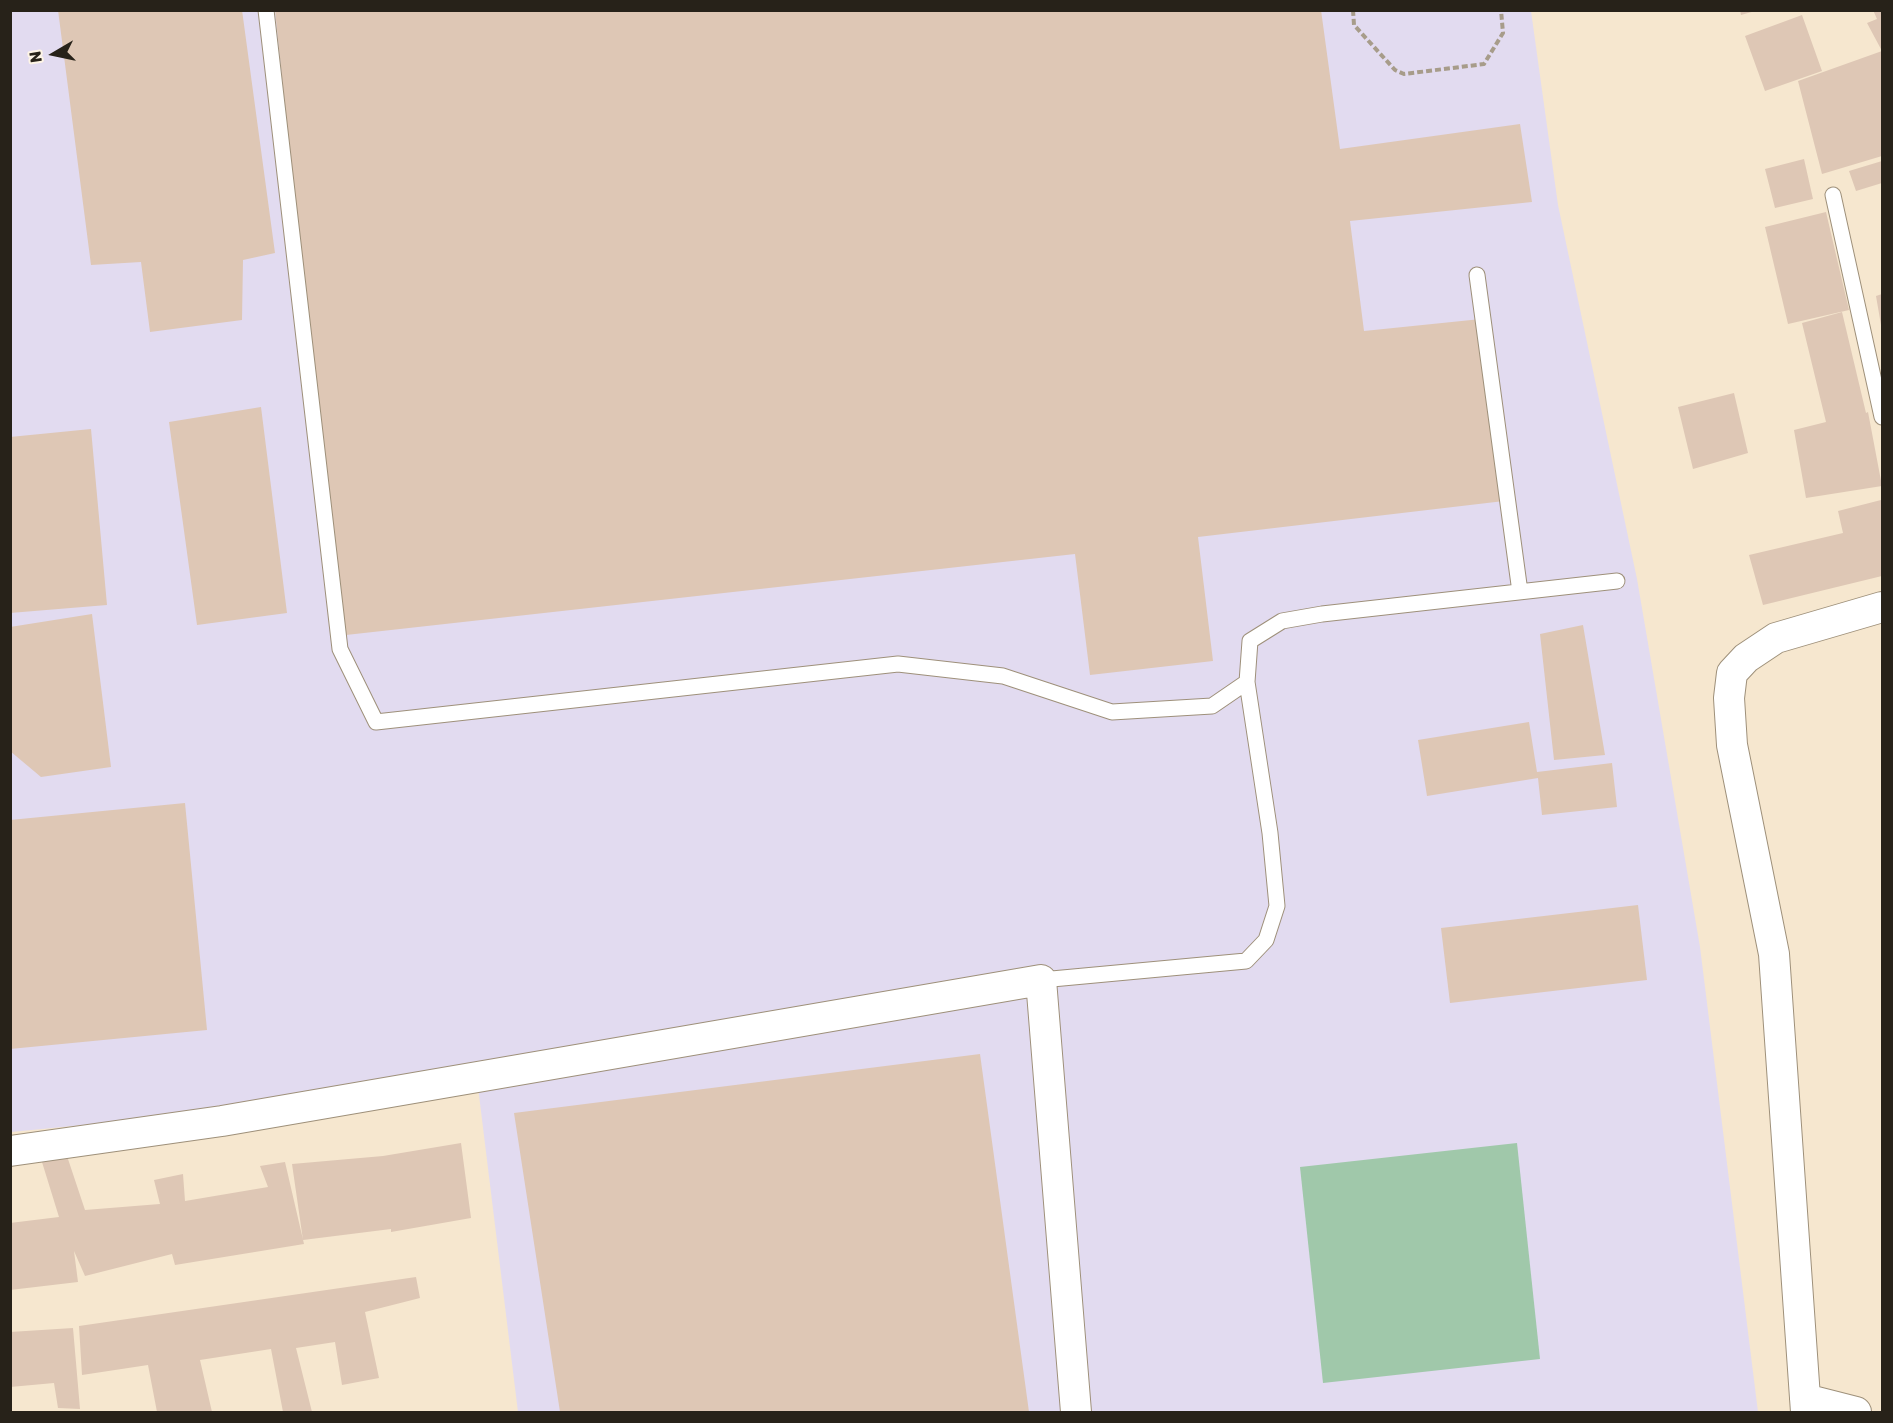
<!DOCTYPE html>
<html>
<head>
<meta charset="utf-8">
<style>
  body { margin:0 }
  #map { position:relative; width:1893px; height:1423px; overflow:hidden; background:#f6e7cf; font-family:Rubik,sans-serif }
  canvas { display:block }
  .frame { position:absolute; inset:0; border:12px solid #272219; pointer-events:none }
  .north { position:absolute; left:24px; top:24px; width:60px; height:60px; -webkit-text-stroke:4px #fef5e6; paint-order:stroke; rotate:261deg; font-size:16px; font-weight:700; line-height:24px; text-align:center; color:#272219 }
  .north::after { content:''; display:block; margin:auto; width:21px; height:27px; background:#272219; clip-path:polygon(50% 0,100% 100%,50% 72%,0 100%) }
</style>
</head>
<body>
<div id="map">
<canvas width="1893" height="1423"></canvas>
<div class="frame"></div>
<div class="north">N</div>
</div>
<script>
const g = document.querySelector('canvas').getContext('2d');
g.lineJoin = 'round';
function fillPath(path, color) {
  g.fillStyle = color;
  g.fill(path, 'evenodd');
}
function trace(path, color, width, dash) {
  g.strokeStyle = color;
  g.lineWidth = width;
  g.lineCap = dash ? 'butt' : 'round';
  g.setLineDash(dash || []);
  g.stroke(path);
}
fillPath(new Path2D(`
  M11 11H1531L1558 205 1637 579 1700 947 1758 1412H518L478 1087 11 1132Z`), '#e2dbf0');
fillPath(new Path2D(`
  M1517 1143 1540 1359 1323 1383 1300 1167Z`), '#a0c8aa');
fillPath(new Path2D(`
  M58 10H242L275 253 243 260 242 320 150 332 141 262 91 265Z
  M275 10H1321L1340 149 1520 124 1532 202 1350 221 1364 331 1481 319 1504 501 1198 537 1213 661 1090 675 1075 554 346 635 291 164Z
  M1740 10H1755V11L1741 15Z
  M1873 10H1882V156L1822 174 1798 81 1882 51 1867 23 1877 19Z
  M1802 15 1822 71 1765 91 1745 36Z
  M1804 159 1813 199 1775 208 1765 169Z
  M1882 161V183L1856 191 1849 171Z
  M1826 212 1849 310 1788 324 1765 227Z
  M1882 294V325H1881L1876 296Z
  M1842 312 1866 413 1868 412 1882 486 1806 498 1794 430 1826 422 1802 323Z
  M1734 393 1748 453 1693 469 1678 407Z
  M261 407 287 613 197 625 169 422Z
  M91 429 107 605 10 613V437Z
  M1881 500 1882 576 1763 605 1749 555 1843 533 1838 511Z
  M92 614 111 767 41 777 10 751V627Z
  M1583 625 1605 755 1554 760 1540 634Z
  M1529 722 1537 772 1612 763 1617 807 1542 815 1538 778 1427 796 1418 740Z
  M185 803 207 1030 10 1049V820Z
  M1638 905 1647 980 1450 1003 1441 928Z
  M980 1054 1029 1412H560L514 1113Z
  M58 1129 85 1210 160 1204 154 1180 183 1174 185 1201 268 1187 260 1166 285 1162 304 1244 175 1265 172 1254 85 1276 74 1251 78 1282 10 1290V1223L59 1217 33 1133Z
  M461 1143 471 1218 391 1232V1229L303 1240 292 1164 383 1156Z
  M416 1277 420 1298 365 1312 379 1378 342 1385 335 1342 296 1348 312 1412H283L271 1349 200 1360 212 1412H157L148 1365 82 1375 79 1326Z
  M73 1328 80 1409 58 1408 54 1383 10 1387V1332Z`), '#dec7b5');
const lane = new Path2D(`
  M266 10 340 649 376 722 898 664 1003 676 1112 712 1212 706 1247 682 1250 641 1282 621 1322 614 1617 581
  M1833 195 1882 417
  M1477 275 1520 592
  M1041 980 1246 961 1266 940 1277 906 1270 833 1247 682`);
const street = new Path2D(`
  M10 1151 222 1121 1041 980 1076 1412
  M1805 1399 1856 1412
  M1806 1412 1774 954 1732 745 1729 698 1732 673 1746 658 1776 638 1882 607`);
trace(lane, '#9e907a', 17);
trace(street, '#9e907a', 32);
trace(new Path2D(`
  M1353 10 1354 25 1395 70 1404 74 1484 64 1503 33 1501 10`), '#a79c8a', 4, [6, 3]);
trace(lane, '#fff', 15);
trace(street, '#fff', 30);
</script>
</body>
</html>
